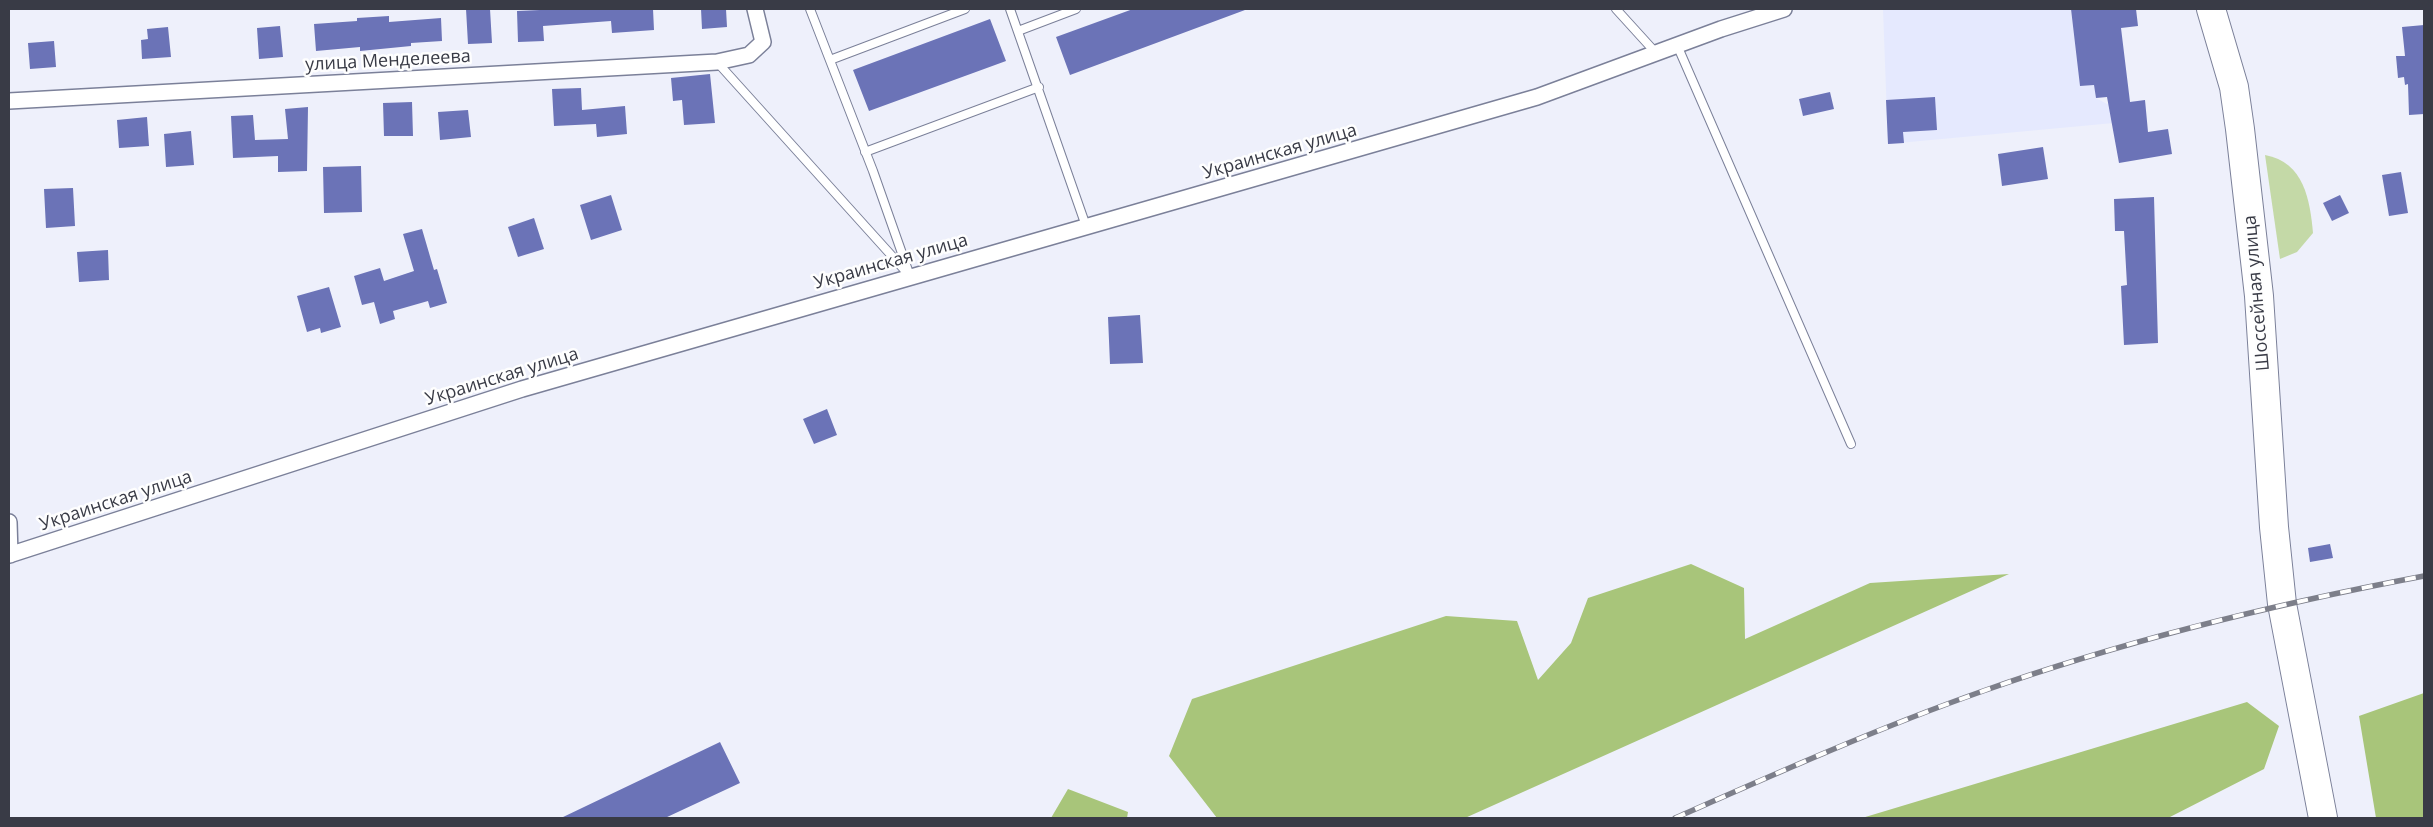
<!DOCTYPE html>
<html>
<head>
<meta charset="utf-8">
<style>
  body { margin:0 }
  #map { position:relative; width:2433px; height:827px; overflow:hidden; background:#eef0fb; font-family:"Open Sans",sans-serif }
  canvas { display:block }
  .frame { position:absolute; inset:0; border:10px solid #393b46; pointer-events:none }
</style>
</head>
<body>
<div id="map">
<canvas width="2433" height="827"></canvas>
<div class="frame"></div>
</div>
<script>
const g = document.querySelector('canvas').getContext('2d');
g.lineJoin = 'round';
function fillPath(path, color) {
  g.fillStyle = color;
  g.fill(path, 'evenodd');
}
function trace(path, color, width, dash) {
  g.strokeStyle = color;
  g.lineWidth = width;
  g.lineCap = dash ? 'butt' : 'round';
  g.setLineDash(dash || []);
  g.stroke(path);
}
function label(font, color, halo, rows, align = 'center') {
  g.font = font + ' "Open Sans",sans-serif';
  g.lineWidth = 5;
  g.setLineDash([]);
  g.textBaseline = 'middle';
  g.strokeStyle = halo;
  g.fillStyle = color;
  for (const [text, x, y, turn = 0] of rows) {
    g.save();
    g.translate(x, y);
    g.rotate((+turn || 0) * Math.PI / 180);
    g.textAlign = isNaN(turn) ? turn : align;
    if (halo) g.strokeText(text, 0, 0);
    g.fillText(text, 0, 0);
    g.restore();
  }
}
fillPath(new Path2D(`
  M1883 9H2071L2080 86 2094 85 2096 98 2107 104 2145 100 2146 120 1888 144Z`), '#e5e9fe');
fillPath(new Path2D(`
  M2265 155C2304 162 2310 200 2313 233L2297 252 2280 259Z`), '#c4d9a7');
fillPath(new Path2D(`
  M1691 564 1744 588 1745 639 1870 583 2009 574 1465 818H1217L1169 756 1192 699 1446 616 1517 621 1538 680 1571 643 1588 598Z
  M2424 693V818H2376L2359 716Z
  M2247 702 2279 726 2264 769 2168 818H1862Z
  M1068 789 1128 812 1127 818H1051Z`), '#a8c57a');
fillPath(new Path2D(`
  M466 9H490L492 43 468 44Z
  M563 9H653L654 30 612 33 611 21 543 26 544 41 518 42 517 11Z
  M701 9H726L727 27 702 29Z
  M1133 9H1245V10L1070 75 1056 37Z
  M2071 9H2136L2138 26 2121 28 2130 102 2145 100 2148 132 2168 129 2172 154 2119 163 2107 97 2096 98 2094 85 2080 86Z
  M389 16V22L441 18 442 41 411 43V46L360 51V47L316 51 314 24 357 21V18Z
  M990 19 1006 61 869 111 853 70Z
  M2424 25V114L2409 115 2408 84 2405 85 2404 77 2398 78 2396 56H2405L2402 27Z
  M280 26 283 57 259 59 257 28Z
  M168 27 171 57 142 59 141 40 148 39 147 29Z
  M54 41 56 67 30 69 28 43Z
  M710 74 715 123 684 125 682 100 673 101 671 78Z
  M581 88 582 110 625 106 627 134 597 137 596 124 554 126 552 89Z
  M1830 92 1834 109 1803 116 1799 99Z
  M1935 97 1937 130 1903 132 1904 143 1888 144 1886 100Z
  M412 102 413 136H384L383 103Z
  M308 107 307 171 278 172V156L233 158 231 116 253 115 255 140 288 139 285 109Z
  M468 110 471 137 440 140 438 112Z
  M147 117 149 146 119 148 117 120Z
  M191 131 194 165 166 167 164 134Z
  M2043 147 2048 179 2002 186 1998 154Z
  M361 166 362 212 324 213 323 167Z
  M2401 172 2408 213 2389 216 2382 175Z
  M73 188 75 226 46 228 44 189Z
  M611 195 622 230 591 240 580 205Z
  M2340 195 2349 213 2332 221 2323 203Z
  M2154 197 2158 343 2124 345 2121 286 2127 285 2124 231H2115L2114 199Z
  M534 218 544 249 518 257 508 227Z
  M422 229 434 270 437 269 447 303 430 308 428 301 393 311 395 319 380 324 374 302 362 305 354 276 380 268 384 281 414 271 403 234Z
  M108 250 109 280 79 282 77 252Z
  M329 287 341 327 321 333 320 328 307 332 297 296Z
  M1140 315 1143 363 1110 364 1108 317Z
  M827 409 837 435 814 444 803 419Z
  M2330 544 2333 558 2310 562 2308 548Z
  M720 742 740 783 665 818H561Z`), '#6b73b7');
const lane = new Path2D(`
  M1010 9 1086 226
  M1616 9 1656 53
  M1018 31 1076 9
  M1677 45 1851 444
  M830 60 965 9
  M717 62 910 276 873 171 810 9
  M865 152 1039 87`);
const street = new Path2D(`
  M9 101 717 62 749 55 763 42 755 9
  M9 522 10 555
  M9 555 522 389 1537 97 1721 29 1784 9`);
const highway = new Path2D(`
  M2211 9 2234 87 2240 129 2259 296 2274 527 2282 604 2323 818`);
trace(lane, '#7b8099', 10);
trace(street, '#7b8099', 18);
trace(highway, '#7b8099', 30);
trace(lane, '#fff', 8);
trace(street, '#fff', 15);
trace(highway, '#fff', 28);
const rail = new Path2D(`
  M1675 818C1777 773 1878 728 1983 691 2127 640 2275 604 2424 576`);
trace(rail, '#7d7f8a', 5.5);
trace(rail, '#fefefe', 4, [11]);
label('18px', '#393b46', '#fefefe', [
  ["улица Менделеева",388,61,-3],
  ["Украинская улица",1280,152,-16],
  ["Украинская улица",891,262,-16],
  ["Шоссейная улица",2257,293,-95],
  ["Украинская улица",502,377,-17],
  ["Украинская улица",116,501,-18]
]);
</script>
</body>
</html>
